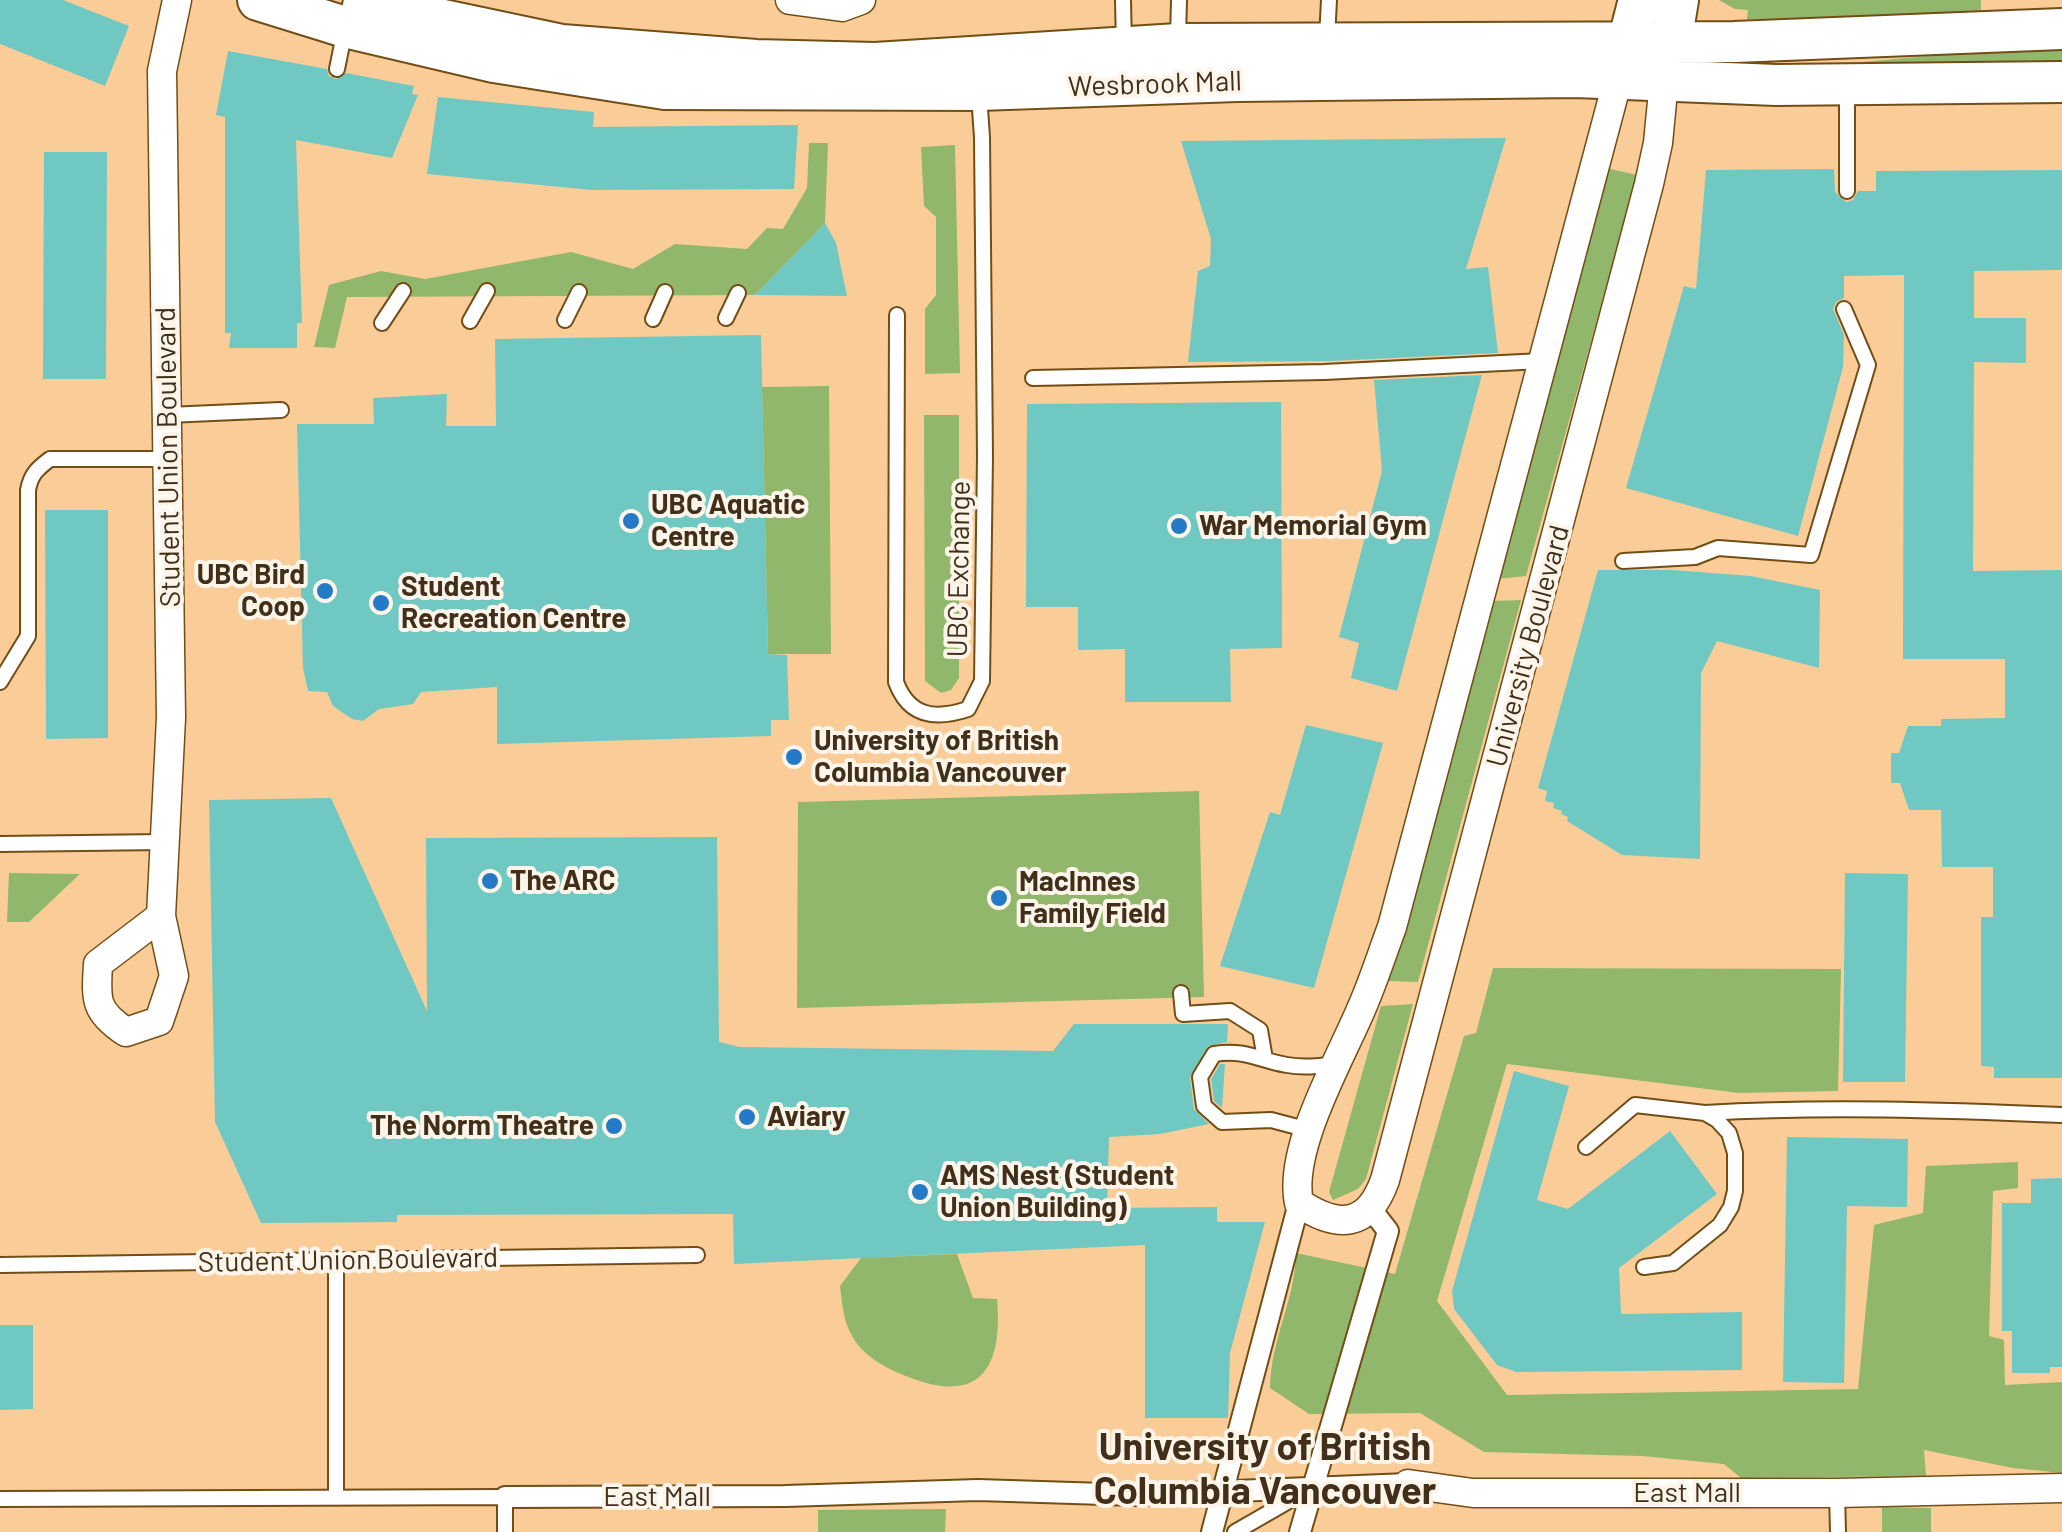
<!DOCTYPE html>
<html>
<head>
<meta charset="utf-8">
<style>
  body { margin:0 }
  canvas { display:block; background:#facc97 }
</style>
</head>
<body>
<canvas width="2062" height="1532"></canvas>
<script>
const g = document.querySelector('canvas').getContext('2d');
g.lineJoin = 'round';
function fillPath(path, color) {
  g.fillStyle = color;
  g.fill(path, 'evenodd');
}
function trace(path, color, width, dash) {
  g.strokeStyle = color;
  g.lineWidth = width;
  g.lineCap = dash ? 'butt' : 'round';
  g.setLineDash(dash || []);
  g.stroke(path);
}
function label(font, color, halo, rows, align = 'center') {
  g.font = font + ' Barlow,sans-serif';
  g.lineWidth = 8;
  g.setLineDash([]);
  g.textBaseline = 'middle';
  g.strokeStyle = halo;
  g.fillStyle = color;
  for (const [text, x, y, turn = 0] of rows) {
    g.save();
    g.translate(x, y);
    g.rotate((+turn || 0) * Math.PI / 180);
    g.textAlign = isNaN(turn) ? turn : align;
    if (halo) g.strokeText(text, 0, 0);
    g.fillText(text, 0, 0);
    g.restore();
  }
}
fillPath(new Path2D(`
  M1719 0H1981V17L1747 19 1748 10 1735 9Z
  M2062 44V66L1862 69V62Z
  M809 143H828L825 223 755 295 347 297 335 348 314 347 329 285 381 271 425 279 571 252 633 269 675 244 747 249 767 228 783 229 807 188Z
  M955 145 960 373 925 374V309L936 295V217L924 206 921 147Z
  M1606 168 1637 175 1526 576 1496 579Z
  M829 386 831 654H768L762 387Z
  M924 415H959V678L951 690 941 693 925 681Z
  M1521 600 1418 982 1387 981 1490 601Z
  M1199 791 1204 997 797 1008 798 802Z
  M9 873 80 874 29 922H7Z
  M1493 968 1841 969 1838 1091 1739 1093 1507 1064 1437 1301 1507 1395 1858 1389 1874 1225 1923 1213 1926 1166 2018 1162V1188L1993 1191 1989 1336 2004 1340 2005 1385 2062 1382V1473L2013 1468 1924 1450 1926 1476 1741 1478 1724 1464 1642 1456 1484 1452 1420 1413 1309 1414 1270 1388C1271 1338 1295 1301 1296 1253L1395 1274 1464 1036 1476 1033Z
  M1413 1004 1366 1179 1358 1189 1333 1200 1329 1192 1381 1006Z
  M957 1254 973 1298 997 1299C1003 1365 982 1405 911 1378 887 1369 861 1356 850 1332 843 1318 842 1302 840 1286L861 1258Z
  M1882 1507 1931 1508V1532H1882Z
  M946 1509 945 1532H818V1510Z`), '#91b76c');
fillPath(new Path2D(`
  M0 0H63L129 26 105 86 0 44Z
  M228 51 327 69 329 76 336 79 346 73 414 86 412 94 418 95 392 158 296 140 302 323H297V348H229L231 333H225V117L216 115Z
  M438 97 594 112 593 127 798 125 794 189 592 190 427 174Z
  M1506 138 1466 269 1488 267 1498 353 1331 361 1188 362 1198 271 1210 266 1211 239 1181 141Z
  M44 152H107L106 379H43Z
  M1834 169 1835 192 1846 202 1853 200 1858 191H1876V171L2062 170V270L1974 271V318H2026V363L1974 362 1973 571 2062 570V1078H1994V1067L1981 1066V917H1993V867H1942L1941 810H1909L1900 783H1891V753H1899L1908 726H1941V719L2005 718V659H1903L1904 275 1844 276V298L1836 302 1833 309 1844 335 1843 367 1798 536 1626 488 1684 286 1696 289 1706 170Z
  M825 223 836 243 847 296 755 295Z
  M761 335 768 654 787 655 789 720H771V736L497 744V687L421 692 413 704 379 709 363 721 352 719 333 706 327 692 308 691 303 668 297 424H374L373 398 447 394 446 426H496L495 339Z
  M1482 375 1397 691 1351 678 1359 643 1339 637 1382 471 1374 380Z
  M1281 402 1282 648 1230 649 1231 702H1125V649L1078 650V607H1026L1027 404Z
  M45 510H108V738L46 739Z
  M1598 570H1672L1751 576 1820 590 1819 668 1717 641 1701 673 1700 859 1622 855 1567 821 1568 817 1561 814 1562 811 1553 808 1554 803 1545 801 1547 791 1538 788Z
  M1306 725 1383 743 1314 988 1220 966 1270 812 1280 815Z
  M331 798 427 1011 426 838 717 837 719 1042 740 1047 1053 1051 1074 1024H1228L1227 1042 1208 1046 1190 1077 1194 1109 1209 1124 1160 1134 1109 1137 1107 1208 1217 1207V1222H1265L1230 1353 1228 1418H1145V1245L734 1264 733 1214 397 1215V1222L261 1223 215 1122 209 800Z
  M1845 873 1908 874 1905 1082H1843Z
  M1220 1064H1225L1222 1108 1214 1101 1211 1079Z
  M1514 1071 1569 1086 1537 1200 1568 1209 1670 1131 1717 1194 1619 1268 1621 1314 1742 1312V1370L1516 1372 1497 1365 1454 1309 1452 1291Z
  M1787 1137 1908 1139 1907 1207 1847 1206 1844 1383 1783 1382Z
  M2062 1178V1367H2050V1373H2012V1331H2002V1203H2031V1179Z
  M0 1325H33V1409L0 1410Z`), '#70c8c3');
const service = new Path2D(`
  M1123 0 1124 46
  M1178 38 1179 0
  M1327 38 1329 0
  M337 69 351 0
  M1847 86V191
  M897 315 896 682C909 717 935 720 968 709L982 681 985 456 982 137 979 95
  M726 318 738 293
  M653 319 665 292
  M565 320 579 292
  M470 321 487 291
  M382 323 403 291
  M1033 378 1324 372 1542 361
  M168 415 281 410
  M1623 561 1695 557 1718 548 1811 555 1868 365 1844 309
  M0 682 28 636V490C31 474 37 469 50 459H169
  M0 844 164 842
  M1181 993 1183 1014 1230 1011 1260 1030 1265 1059
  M1705 1113C1824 1106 1943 1110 2062 1115
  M1309 1130 1271 1120 1222 1122 1204 1106 1200 1077 1214 1054C1246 1049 1258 1060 1287 1065 1304 1068 1320 1066 1337 1064
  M1586 1147 1635 1105 1705 1113 1717 1120 1729 1133 1735 1153V1191L1731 1207 1720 1225 1673 1263 1644 1267
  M0 1265 697 1255
  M1837 1493 1838 1532
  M336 1496V1260
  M0 1499 505 1497V1532
  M1235 1532 1308 1490`);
const pedestrian = new Path2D(`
  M505 1497 785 1496 978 1490 1136 1495 1408 1484
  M1212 1532 1299 1203
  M1300 1532 1388 1231 1371 1209`);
const minor = new Path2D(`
  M790 0 842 7 861 0
  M1618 79 1392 927C1383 951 1375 976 1365 1000 1344 1053 1287 1147 1299 1203 1338 1229 1368 1228 1385 1180L1649 184 1658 143 1664 81
  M161 916 98 964C96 999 94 1011 126 1032L159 1021 174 976 161 916 171 718 162 71 177 0
  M1408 1484 1473 1493H1837L2062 1488`);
const secondary = new Path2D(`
  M258 0 345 27 494 62 665 89 979 90 1237 81 1576 77 1776 85 2062 82
  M372 5 562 45 756 60 875 63 1178 44 1734 42 2062 29
  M1622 65 1639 0
  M1667 67 1678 0`);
trace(service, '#734d16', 18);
trace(pedestrian, '#734d16', 24);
trace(minor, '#734d16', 31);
trace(secondary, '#734d16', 44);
trace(service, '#fff', 14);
trace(pedestrian, '#fff', 20);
trace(minor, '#fff', 28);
trace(secondary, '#fff', 40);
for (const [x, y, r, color] of [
  [631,521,10,"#257ac8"],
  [1179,526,10,"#257ac8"],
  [325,591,10,"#257ac8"],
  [381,603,10,"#257ac8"],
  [794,757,10,"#257ac8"],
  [490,881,10,"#257ac8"],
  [999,898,10,"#257ac8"],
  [747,1117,10,"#257ac8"],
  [614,1126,10,"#257ac8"],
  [920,1192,10,"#257ac8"]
]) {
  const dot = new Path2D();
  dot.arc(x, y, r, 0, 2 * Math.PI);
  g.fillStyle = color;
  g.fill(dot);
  trace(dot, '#fef5ea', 4);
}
label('28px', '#412f1a', '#fef5ea', [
  ["Wesbrook Mall",1155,84,-2],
  ["Student Union Boulevard",168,457,-91],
  ["UBC Exchange",959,569,-89],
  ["University Boulevard",1528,646,-75],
  ["Student Union Boulevard",348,1260,-1],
  ["East Mall",1687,1493],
  ["East Mall",657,1497]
]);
label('bold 28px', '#412f1a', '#fef5ea', [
  ["UBC Aquatic",651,505],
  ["Centre",651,537],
  ["War Memorial Gym",1199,526],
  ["UBC Bird",305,575,"right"],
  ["Coop",305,607,"right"],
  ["Student",401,587],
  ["Recreation Centre",401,619],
  ["University of British",814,741],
  ["Columbia Vancouver",814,773],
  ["The ARC",510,881],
  ["MacInnes",1019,882],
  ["Family Field",1019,914],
  ["Aviary",767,1117],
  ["The Norm Theatre",594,1126,"right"],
  ["AMS Nest (Student",940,1176],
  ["Union Building)",940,1208]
], 'left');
label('bold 38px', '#412f1a', '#fef5ea', [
  ["University of British",1265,1447],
  ["Columbia Vancouver",1265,1491]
]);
</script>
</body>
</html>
